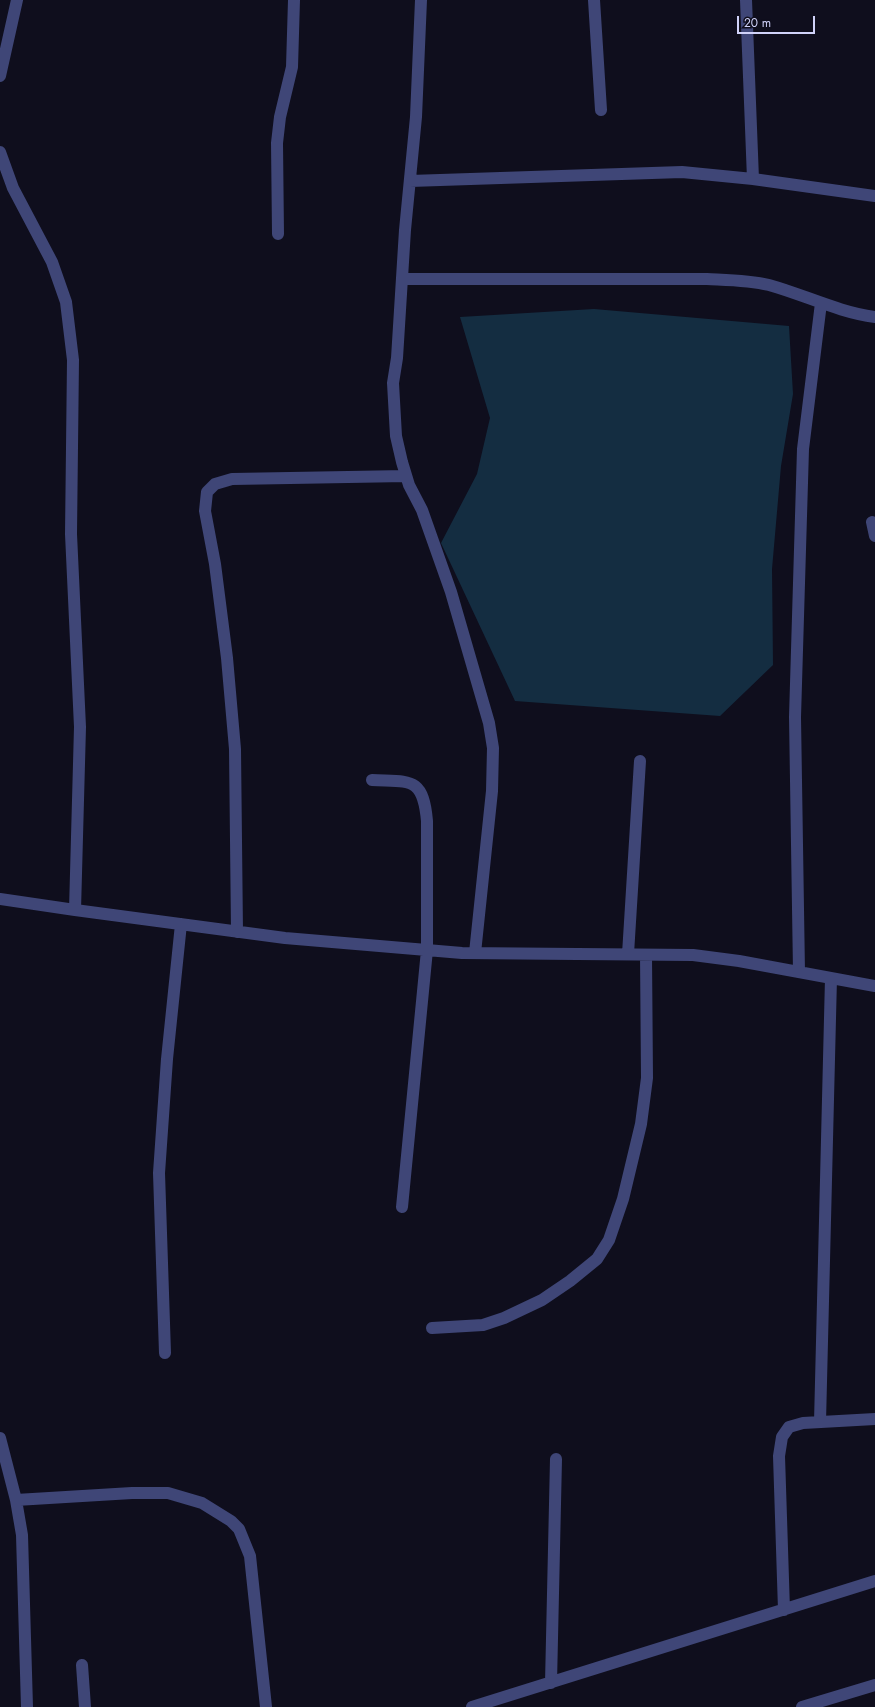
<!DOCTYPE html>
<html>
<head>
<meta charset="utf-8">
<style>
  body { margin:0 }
  #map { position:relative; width:875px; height:1707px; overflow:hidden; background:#0f0e1d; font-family:Jost,sans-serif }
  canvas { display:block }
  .scale { position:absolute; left:737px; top:16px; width:78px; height:18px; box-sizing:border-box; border:2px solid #d0d2f9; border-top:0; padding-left:5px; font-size:12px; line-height:14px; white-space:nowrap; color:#d0d2f9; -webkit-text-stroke:3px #0f0e1d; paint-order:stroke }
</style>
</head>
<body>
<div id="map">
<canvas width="875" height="1707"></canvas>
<div class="scale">20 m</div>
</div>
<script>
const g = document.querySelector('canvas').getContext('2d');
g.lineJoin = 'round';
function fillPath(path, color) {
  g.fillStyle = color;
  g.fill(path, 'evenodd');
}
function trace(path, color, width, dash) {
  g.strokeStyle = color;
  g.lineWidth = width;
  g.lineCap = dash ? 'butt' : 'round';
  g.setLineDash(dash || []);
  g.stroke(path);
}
fillPath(new Path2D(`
  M594 309 789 326 793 394 781 466 772 569 773 665 720 716 515 701 441 543 477 474 490 418 460 317Z`), '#142d41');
trace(new Path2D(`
  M421 0 416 117 405 230 397 358 393 383 396 436 402 462 409 485 422 510 451 592 489 723 493 748 492 791 475 953
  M594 0 601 110
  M746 0 753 179
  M0 76 17 0
  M0 152 13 188 52 262 66 302 73 360 71 534 80 727 75 910 285 938 462 953 693 955 739 961 875 986
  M410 181 682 172 753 179 875 196
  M278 234 277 143 280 117 292 67 294 0
  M402 279H707C728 280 749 280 769 285 805 295 838 312 875 317
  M872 522 875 536
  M372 780C410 782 423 776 427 821V950L402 1207
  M0 899 75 910
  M237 932 235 749 227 658 215 564 205 511 207 492 215 484 232 479 406 476
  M628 954 640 761
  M799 972 795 717 803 449 821 303
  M432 1328 483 1325 504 1318 542 1300 570 1281 597 1259 609 1240 623 1199 641 1124 647 1078 646 955
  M165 1353 159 1173 167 1059 181 924
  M820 1422 831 978
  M0 1438 16 1500 22 1535 27 1707
  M16 1500 132 1493H168L202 1503 231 1521 239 1529 250 1556 266 1707
  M784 1610 779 1456 782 1437 789 1427 803 1423 875 1419
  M82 1665 85 1707
  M551 1683 556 1459
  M472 1707 875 1581
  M802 1707 875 1685`), '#3f4677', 12);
</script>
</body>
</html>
